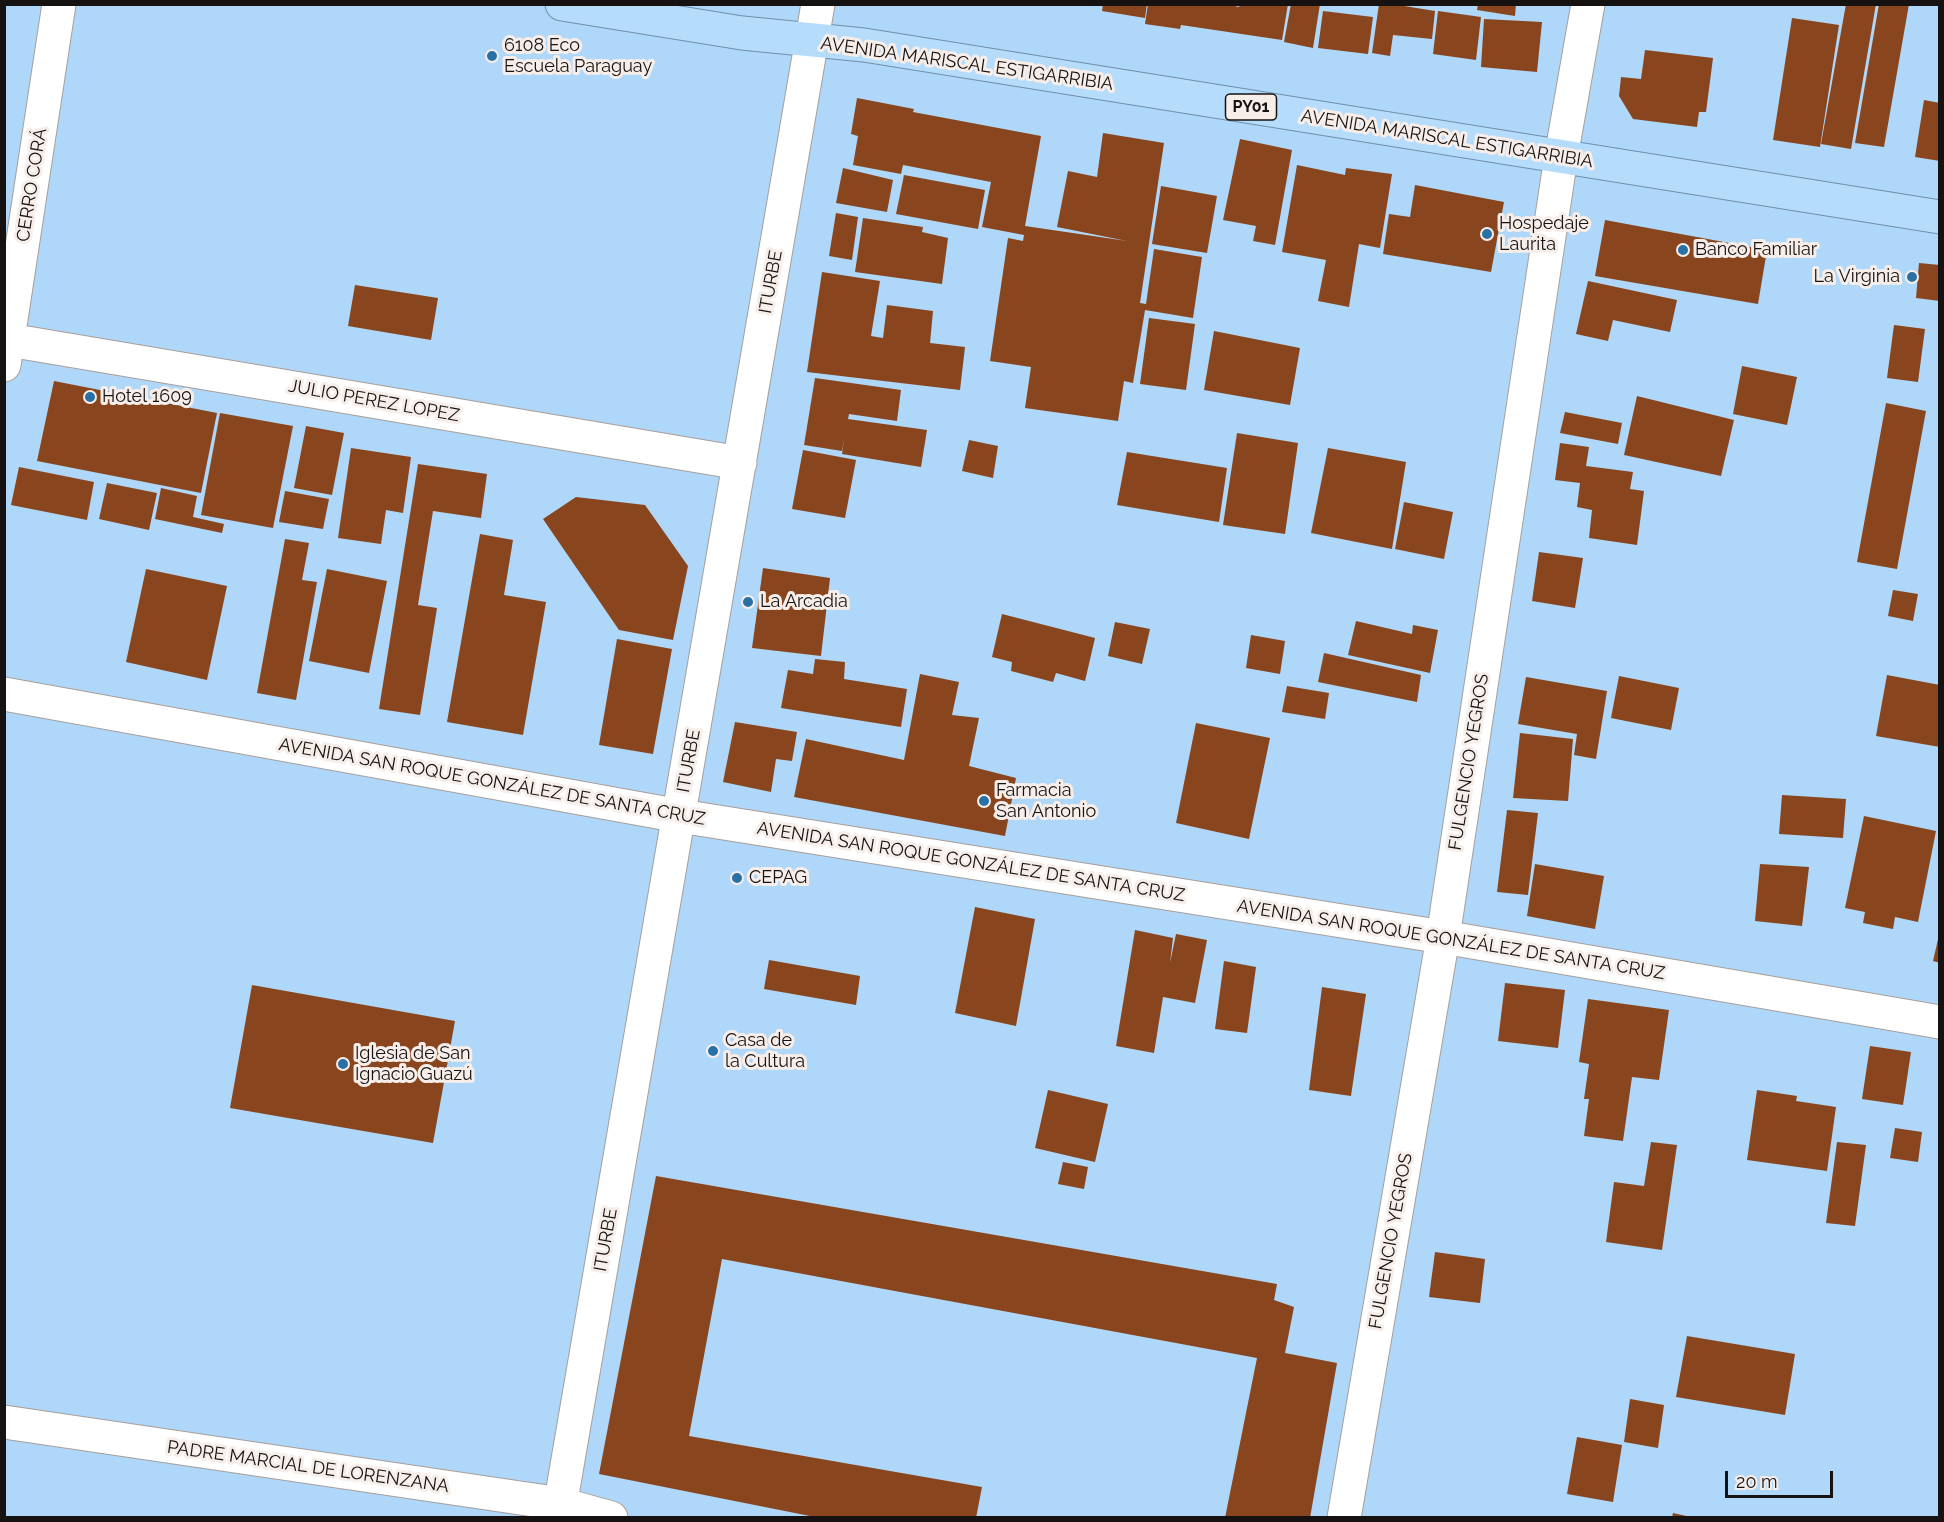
<!DOCTYPE html>
<html>
<head>
<meta charset="utf-8">
<style>
  body { margin:0 }
  #map { position:relative; width:1944px; height:1522px; overflow:hidden; background:#f7eeea; font-family:Raleway,sans-serif }
  canvas { display:block }
  .frame { position:absolute; inset:0; border:6px solid #151211; pointer-events:none }
  .scale { position:absolute; left:1725px; top:1471px; width:108px; height:27px; box-sizing:border-box; border:3px solid #151211; border-top:0; padding-left:8px; font-size:18px; line-height:21px; white-space:nowrap; color:#151211; -webkit-text-stroke:4px #f7eeea; paint-order:stroke }
</style>
</head>
<body>
<div id="map">
<canvas width="1944" height="1522"></canvas>
<div class="frame"></div>
<div class="scale">20 m</div>
</div>
<script>
const g = document.querySelector('canvas').getContext('2d');
g.lineJoin = 'round';
function fillPath(path, color) {
  g.fillStyle = color;
  g.fill(path, 'evenodd');
}
function trace(path, color, width, dash) {
  g.strokeStyle = color;
  g.lineWidth = width;
  g.lineCap = dash ? 'butt' : 'round';
  g.setLineDash(dash || []);
  g.stroke(path);
}
function label(font, color, halo, rows, align = 'center') {
  g.font = font + ' Raleway,sans-serif';
  g.lineWidth = 6;
  g.setLineDash([]);
  g.textBaseline = 'middle';
  g.strokeStyle = halo;
  g.fillStyle = color;
  for (const [text, x, y, turn = 0] of rows) {
    g.save();
    g.translate(x, y);
    g.rotate((+turn || 0) * Math.PI / 180);
    g.textAlign = isNaN(turn) ? turn : align;
    if (halo) g.strokeText(text, 0, 0);
    g.fillText(text, 0, 0);
    g.restore();
  }
}
fillPath(new Path2D(`
  M5 5H1939V1517H5Z`), '#afd7f9');
fillPath(new Path2D(`
  M1103 4H1147L1145 18 1102 11Z
  M1148 4H1225L1239 7 1240 4H1288L1282 40 1181 25 1180 29 1145 24Z
  M1291 4H1320L1313 48 1284 42Z
  M1379 4H1392L1435 11 1432 39 1393 35 1390 56 1372 53Z
  M1478 4H1516L1515 16 1477 10Z
  M1846 4H1876L1851 149 1821 144Z
  M1879 4H1909L1884 147 1855 143Z
  M1323 11 1373 17 1368 54 1318 48Z
  M1438 11 1481 17 1476 60 1433 54Z
  M1792 18 1839 25 1820 147 1773 140Z
  M1484 19 1542 22 1537 72 1481 67Z
  M1645 50 1713 58 1706 112H1699L1697 127 1633 119 1619 96 1621 77 1641 79Z
  M857 98 914 109 913 112 1041 136 1025 226 1127 241 1057 227 1068 171 1097 177 1103 133 1164 143 1140 303 1146 304 1154 249 1202 257 1193 318 1145 310 1133 383 1124 381 1118 421 1025 408 1031 367 990 361 1008 238 1023 241 1024 235 982 227 991 182 903 165 901 174 853 165 858 136 851 134Z
  M1924 100 1940 103V161L1915 157Z
  M1240 139 1292 150 1275 245 1253 241 1256 226 1223 220Z
  M1297 165 1345 175 1346 168 1392 174 1380 248 1359 244 1349 307 1318 301 1326 260 1282 252Z
  M843 168 893 180 887 212 836 203Z
  M904 175 985 190 978 229 896 214Z
  M1415 185 1504 202 1491 272 1383 254 1389 214 1410 217Z
  M1161 186 1217 196 1207 253 1152 244Z
  M836 213 858 217 852 260 829 256Z
  M863 218 923 227 922 232 948 238 942 284 855 272Z
  M1605 220 1767 250 1758 304 1595 276Z
  M1919 263 1940 265V301L1916 298Z
  M822 272 880 281 871 336 883 338 887 305 933 311 930 343 965 347 960 390 807 372Z
  M1588 281 1677 300 1670 332 1613 320 1608 341 1576 334Z
  M355 285 438 298 431 340 348 326Z
  M1149 318 1195 324 1186 390 1140 384Z
  M1894 325 1925 329 1918 382 1887 378Z
  M1214 331 1300 348 1290 405 1204 390Z
  M1742 366 1797 377 1787 425 1733 414Z
  M815 378 901 390 897 421 849 414 848 419 927 430 921 467 842 454 844 439 842 451 804 445Z
  M54 381 217 413 201 493 37 461Z
  M1637 396 1734 420 1721 476 1624 455Z
  M1886 403 1926 411 1897 569 1857 562Z
  M1565 412 1622 423 1618 444 1560 433Z
  M220 413 293 426 273 528 201 515Z
  M306 426 344 433 332 495 294 488Z
  M1237 433 1298 443 1285 534 1223 525Z
  M969 440 998 446 993 478 962 471Z
  M1560 443 1589 447 1586 466 1633 472 1630 489 1644 491 1637 545 1589 538 1592 510 1577 507 1580 483 1555 480Z
  M351 448 411 457 403 513 386 510 381 544 338 538Z
  M1328 448 1406 462 1392 549 1311 533Z
  M803 450 856 460 845 518 792 509Z
  M1127 452 1227 468 1219 522 1117 505Z
  M418 464 487 474 481 518 433 511 418 605 437 608 420 715 379 709Z
  M19 467 94 482 87 520 11 505Z
  M107 483 157 493 149 530 99 519Z
  M161 488 197 496 193 517 224 524 222 533 155 519Z
  M285 491 329 499 323 529 279 522Z
  M576 497 645 505 688 566 673 640 619 630 543 519Z
  M1404 502 1453 512 1444 559 1395 549Z
  M480 534 513 540 504 595 546 602 523 735 447 722Z
  M285 539 309 543 302 580 317 582 296 700 257 693Z
  M1539 552 1583 558 1575 608 1532 601Z
  M763 568 830 578 821 656 752 648Z
  M146 569 227 586 207 680 126 662Z
  M327 569 387 581 369 673 309 661Z
  M1893 590 1918 594 1913 621 1888 616Z
  M1002 614 1095 638 1085 681 1056 673 1053 682 1011 671 1012 662 992 657Z
  M1356 621 1412 634 1413 625 1438 630 1430 673 1348 655Z
  M1115 622 1150 629 1142 664 1108 656Z
  M1251 635 1285 641 1280 674 1246 668Z
  M617 639 672 649 653 754 599 745Z
  M1324 653 1421 675 1417 702 1318 682Z
  M815 659 845 662 844 679 907 689 901 727 781 708 788 670 813 674Z
  M920 674 959 682 952 715 979 718 969 766 1016 778 1005 836 794 797 806 739 904 760Z
  M1887 675 1940 685V747L1876 736Z
  M1619 676 1679 688 1671 730 1611 718Z
  M1526 677 1607 691 1596 759 1574 755 1577 734 1518 724Z
  M1287 686 1329 693 1325 719 1282 712Z
  M735 722 797 732 792 761 776 759 771 792 723 782Z
  M1196 723 1270 738 1249 839 1176 823Z
  M1520 733 1573 739 1568 801 1513 798Z
  M1782 795 1846 799 1843 838 1779 834Z
  M1507 810 1538 813 1528 895 1497 892Z
  M1864 816 1936 831 1918 922 1895 917 1893 929 1863 923 1865 912 1845 908Z
  M1535 864 1604 876 1595 929 1527 916Z
  M1760 864 1809 867 1802 926 1755 921Z
  M975 907 1035 919 1016 1026 955 1013Z
  M1135 930 1173 938 1170 963 1176 934 1207 940 1195 1003 1163 997 1154 1053 1116 1046Z
  M1939 935H1940V963L1933 961Z
  M769 960 860 976 856 1005 764 989Z
  M1224 961 1256 967 1247 1033 1215 1029Z
  M1505 983 1565 990 1558 1048 1498 1041Z
  M252 985 455 1021 433 1143 230 1108Z
  M1322 987 1366 994 1351 1096 1309 1090Z
  M1588 999 1669 1010 1659 1080 1632 1077 1623 1141 1584 1136 1589 1099H1584L1589 1064 1579 1062Z
  M1870 1046 1911 1052 1903 1105 1862 1099Z
  M1048 1090 1108 1104 1095 1162 1035 1148Z
  M1757 1090 1797 1096 1796 1101 1836 1107 1827 1171 1747 1160Z
  M1895 1128 1922 1132 1918 1162 1890 1158Z
  M1651 1142 1677 1145 1662 1250 1606 1242 1614 1182 1644 1186Z
  M1837 1142 1866 1145 1855 1226 1826 1223Z
  M1063 1162 1088 1167 1084 1189 1058 1184Z
  M656 1176 1277 1284 1274 1300 1294 1307 1285 1353 1337 1363 1310 1518H1225L1257 1358 722 1259 689 1436 982 1487 976 1518H820L599 1474Z
  M1435 1252 1485 1259 1480 1303 1429 1297Z
  M1687 1336 1795 1354 1785 1415 1676 1397Z
  M1630 1399 1664 1405 1658 1448 1624 1442Z
  M1577 1437 1622 1445 1613 1502 1567 1494Z
  M1673 1513 1691 1517V1518H1672Z`), '#89451d');
const minor = new Path2D(`
  M9 340 740 463
  M4 365 59 4
  M4 694 680 816 1443 937 1940 1022
  M4 1422 561 1504 611 1518
  M558 1518 818 4
  M1344 1518 1443 937 1561 157 1588 4`);
const trunk = new Path2D(`
  M562 4 742 33 864 45 1940 217`);
trace(minor, '#a79f9b', 35);
trace(trunk, '#718fa9', 35);
trace(minor, '#fff', 33);
trace(trunk, '#b6dcfc', 33);
for (const [x, y, r, color] of [
  [492,56,6,"#2971a5"],
  [1487,234,6,"#2971a5"],
  [1683,250,6,"#2971a5"],
  [1912,277,6,"#2971a5"],
  [90,397,6,"#2971a5"],
  [748,602,6,"#2971a5"],
  [984,801,6,"#2971a5"],
  [737,878,6,"#2971a5"],
  [713,1051,6,"#2971a5"],
  [343,1064,6,"#2971a5"]
]) {
  const dot = new Path2D();
  dot.arc(x, y, r, 0, 2 * Math.PI);
  g.fillStyle = color;
  g.fill(dot);
  trace(dot, '#f7eeea', 2);
}
for (const [x, y, w] of [
  [1251,107,51]
]) {
  const box = new Path2D();
  box.roundRect(x - w / 2, y - 13, w, 26, 4.5);
  g.fillStyle = '#f7eeea';
  g.fill(box);
  trace(box, '#151211', 1.5);
}
label('bold 16px', '#151211', null, [
  ["PY01",1251,107]
]);
label('18px', '#151211', '#f7eeea', [
  ["6108 Eco",504,46],
  ["Escuela Paraguay",504,67],
  ["Hospedaje",1499,224],
  ["Laurita",1499,245],
  ["Banco Familiar",1695,250],
  ["La Virginia",1900,277,"right"],
  ["Hotel 1609",102,397],
  ["La Arcadia",760,602],
  ["Farmacia",996,791],
  ["San Antonio",996,812],
  ["CEPAG",749,878],
  ["Casa de",725,1041],
  ["la Cultura",725,1062],
  ["Iglesia de San",355,1054],
  ["Ignacio Guazú",355,1075]
], 'left');
label('18px', '#151211', '#f7eeea', [
  ["AVENIDA MARISCAL ESTIGARRIBIA",967,64,8],
  ["AVENIDA MARISCAL ESTIGARRIBIA",1447,139,9],
  ["CERRO CORÁ",32,185,-81],
  ["ITURBE",771,282,-80],
  ["JULIO PEREZ LOPEZ",374,401,10],
  ["ITURBE",689,761,-80],
  ["FULGENCIO YEGROS",1469,762,-81],
  ["AVENIDA SAN ROQUE GONZÁLEZ DE SANTA CRUZ",492,782,10],
  ["AVENIDA SAN ROQUE GONZÁLEZ DE SANTA CRUZ",971,862,9],
  ["AVENIDA SAN ROQUE GONZÁLEZ DE SANTA CRUZ",1451,940,9],
  ["ITURBE",606,1240,-80],
  ["FULGENCIO YEGROS",1391,1241,-80],
  ["PADRE MARCIAL DE LORENZANA",308,1467,8]
]);
</script>
</body>
</html>
